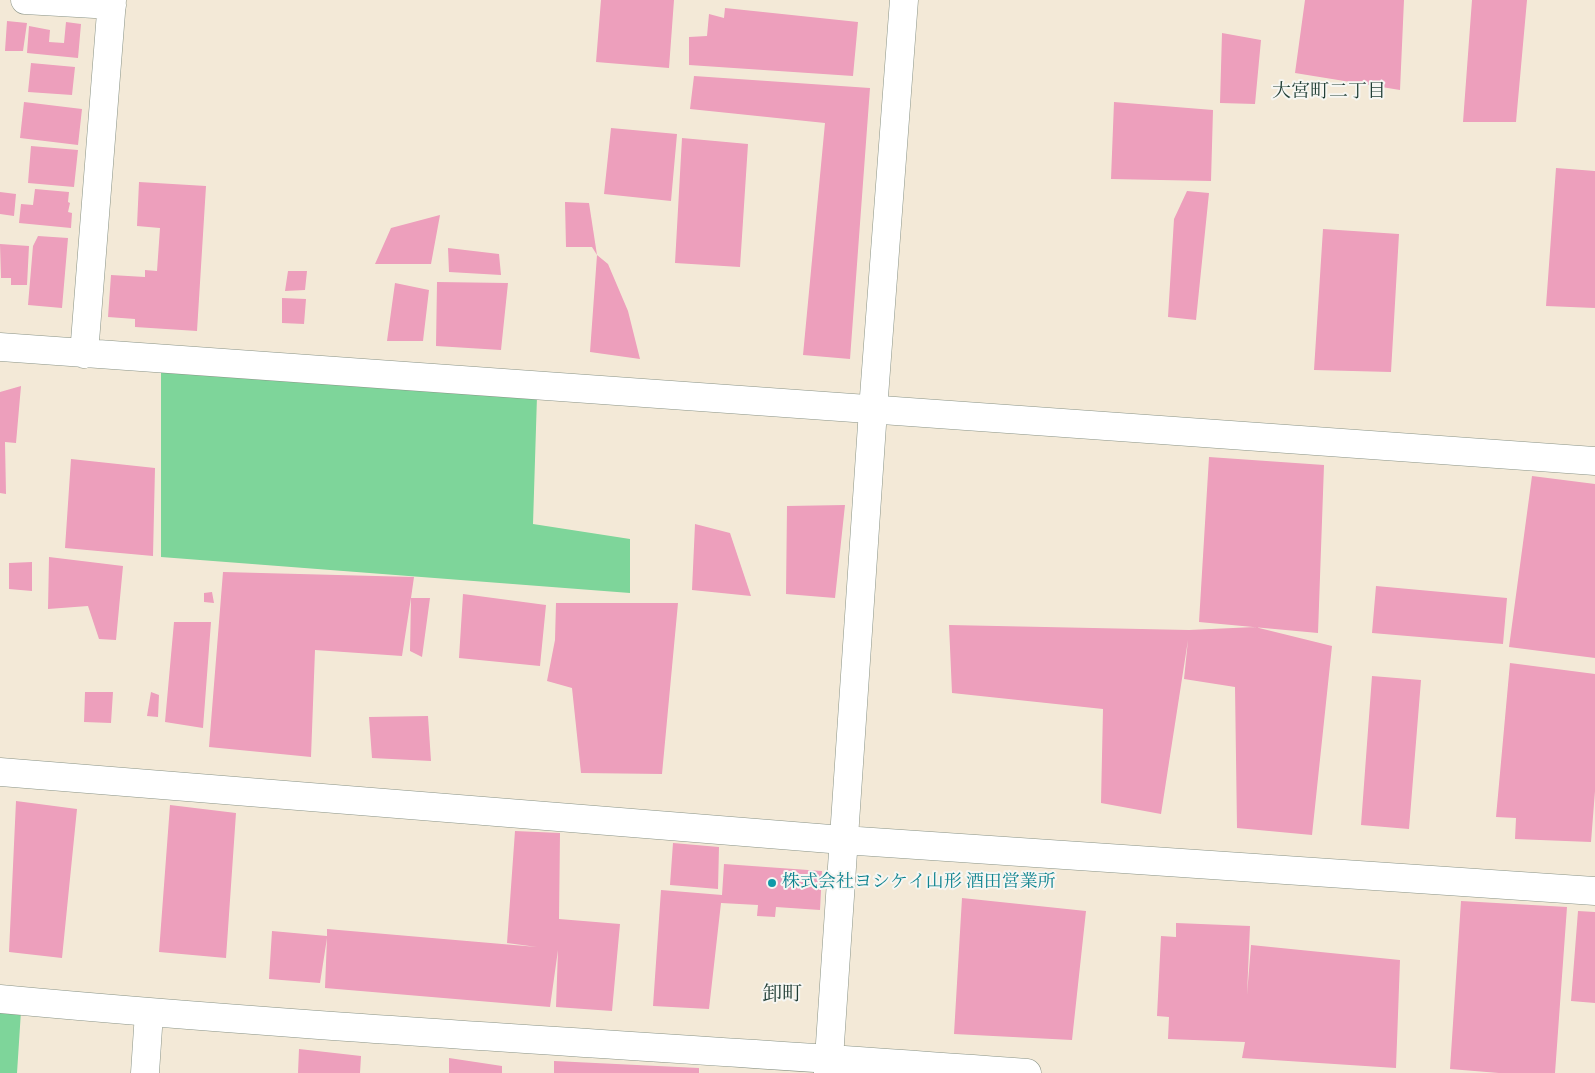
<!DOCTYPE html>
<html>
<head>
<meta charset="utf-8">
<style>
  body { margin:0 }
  canvas { display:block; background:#f3e9d7 }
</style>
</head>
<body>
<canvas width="1595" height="1073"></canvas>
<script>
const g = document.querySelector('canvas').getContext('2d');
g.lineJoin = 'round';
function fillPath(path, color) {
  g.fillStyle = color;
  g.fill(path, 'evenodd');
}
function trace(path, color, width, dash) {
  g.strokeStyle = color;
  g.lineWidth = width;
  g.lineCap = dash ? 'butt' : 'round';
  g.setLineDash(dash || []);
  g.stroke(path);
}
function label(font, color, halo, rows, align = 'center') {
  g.font = font + ' "Libre Bodoni","Noto Serif JP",serif';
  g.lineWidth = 4;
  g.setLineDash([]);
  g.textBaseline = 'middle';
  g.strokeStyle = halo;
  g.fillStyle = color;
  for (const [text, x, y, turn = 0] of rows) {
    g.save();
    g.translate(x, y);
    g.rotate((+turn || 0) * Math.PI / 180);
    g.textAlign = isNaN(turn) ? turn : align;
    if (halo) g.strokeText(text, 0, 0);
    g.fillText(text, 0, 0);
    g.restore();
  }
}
fillPath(new Path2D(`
  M161 368 537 396 533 524 630 539V593L161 557Z
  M0 1009 21 1011 17 1073H0Z`), '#7ed59a');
fillPath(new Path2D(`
  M601 0H674L669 68 596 62Z
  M1305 0H1404L1400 90 1295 73Z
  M1472 0H1527L1516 122H1463Z
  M725 8 858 22 853 76 689 65V37L707 36 709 14 724 18Z
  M7 21 27 23 23 51H5Z
  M66 22 81 24 78 58 27 53 29 26 50 30 49 42 64 43Z
  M1222 33 1261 40 1255 104 1220 103Z
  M31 63 75 67 72 95 28 92Z
  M694 76 870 88 850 359 803 355 825 123 690 109Z
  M24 102 82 109 78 145 20 138Z
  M1114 102 1213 110 1211 181 1111 179Z
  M611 128 677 134 671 201 604 194Z
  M682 138 748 144 740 267 675 263Z
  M31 146 78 150 74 187 28 183Z
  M1556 168 1595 171V308L1546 306Z
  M139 182 206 186 197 331 135 327V319L108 317 111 275 145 277V270L157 271 160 228 137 226Z
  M35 189 69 192 68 202 70 203 68 212 72 213 71 228 19 223 21 204 33 205Z
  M1187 191 1209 193 1196 320 1168 317 1174 219Z
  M0 192 16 194 14 216 0 214Z
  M565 202 589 203 597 255 592 247H566Z
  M440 215 431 264H375L391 228Z
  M1323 229 1399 234 1391 372 1314 370Z
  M38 236 68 238 62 308 28 305 33 246Z
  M0 244 29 246 27 285H11V278H1Z
  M448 248 499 254 501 275 449 272Z
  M597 255 608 264 628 311 640 359 590 352Z
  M288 271H307L305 290 285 291Z
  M437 282 508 283 501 350 436 346Z
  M395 283 429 290 423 341H387Z
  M282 298 306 299 304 324 282 323Z
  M21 386 16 443 5 442 6 494 0 493V392Z
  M1209 457 1324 465 1318 633 1199 622Z
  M71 459 155 468 153 556 65 548Z
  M1532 476 1595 484V658L1509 647Z
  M845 505 835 598 786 594 787 506Z
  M695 524 730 533 751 596 692 590Z
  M49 557 123 566 116 640 99 639 88 606 48 609Z
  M32 562V591L9 589V563Z
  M223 572 414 577 411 598H430L422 657 410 651 411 598 402 656 315 650 311 757 209 747Z
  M1376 586 1507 598 1503 644 1372 633Z
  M212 592 214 603 204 602V593Z
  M463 594 546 605 540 666 459 658Z
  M556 603H678L662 774 581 773 572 688 547 681 555 640Z
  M174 622H211L203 728 165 722Z
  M949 625 1189 630 1255 627 1332 646 1312 835 1237 828 1235 687 1184 679 1188 640 1161 814 1101 803 1103 709 952 693Z
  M1510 663 1595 674V791L1591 842 1515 839 1516 818 1496 817Z
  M1372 676 1421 680 1409 829 1361 825Z
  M85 692H113L111 723 84 722Z
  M151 692 159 695 158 717 147 716Z
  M428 716 431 761 372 758 369 717Z
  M16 801 77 809 62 958 9 952Z
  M170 805 236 813 226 958 159 952Z
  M515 831 560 833 559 919 620 924 612 1011 556 1007 558 950 550 1007 325 988 327 938 320 983 269 979 272 931 327 936V929L537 947 507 943Z
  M673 843 719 847 718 889 670 885Z
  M724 864 822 871 820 910 776 907 775 917 757 916 758 905 721 903 709 1009 653 1006 661 890 722 895Z
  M962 898 1086 911 1072 1040 954 1034Z
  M1461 901 1567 907 1555 1073H1499L1450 1069Z
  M1578 911 1595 912V1003L1571 1001Z
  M1176 923 1250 926 1247 995 1251 945 1400 960 1396 1068 1242 1058 1245 1042 1168 1039 1169 1017 1157 1016 1161 936 1176 937Z
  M299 1049 361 1056 360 1073H298Z
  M449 1058 502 1066V1073H449Z
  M554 1061 699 1068V1073H554Z`), '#ed9fbc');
const minor = new Path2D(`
  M25 0 112 5
  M0 347 1595 461
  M84 354 112 0
  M0 999C342 1031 685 1047 1027 1073
  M145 1073 149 1013`);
const tertiary = new Path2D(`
  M0 772 843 840 1595 891
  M828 1073 873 410 904 0`);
trace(minor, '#899386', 29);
trace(tertiary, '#899386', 29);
trace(minor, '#fff', 28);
trace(tertiary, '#fff', 28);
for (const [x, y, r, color] of [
  [772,883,5,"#0f9aa8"]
]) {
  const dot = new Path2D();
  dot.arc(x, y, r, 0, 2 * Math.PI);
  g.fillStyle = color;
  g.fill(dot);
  trace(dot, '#f6f6f2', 2);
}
label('18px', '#0d838f', '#f6f6f2', [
  ["株式会社ヨシケイ山形 酒田営業所",782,883]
], 'left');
label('19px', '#1f3d34', '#f6f6f2', [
  ["大宮町二丁目",1329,92]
]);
label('20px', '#1f3d34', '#f6f6f2', [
  ["卸町",782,995]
]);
</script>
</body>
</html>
